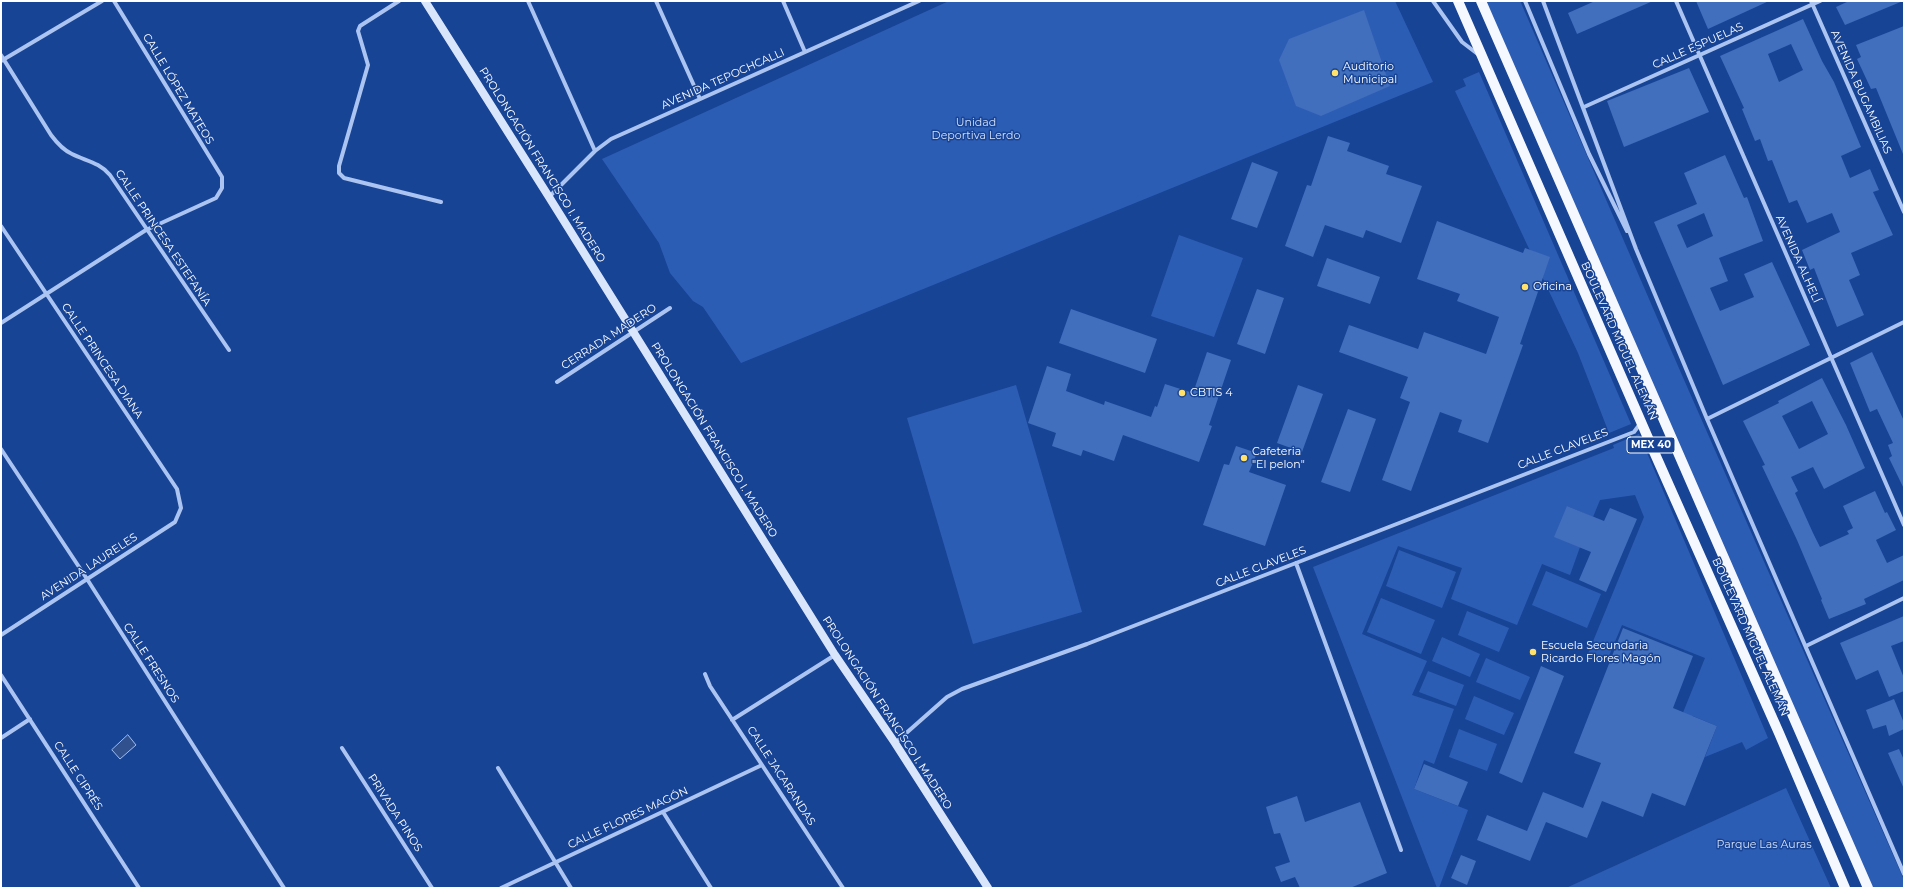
<!DOCTYPE html>
<html>
<head>
<meta charset="utf-8">
<style>
  body { margin:0 }
  #map { position:relative; width:1905px; height:889px; overflow:hidden; background:#184496; font-family:Montserrat,sans-serif }
  canvas { display:block }
  .frame { position:absolute; inset:0; border:2px solid #fff; pointer-events:none }
</style>
</head>
<body>
<div id="map">
<canvas width="1905" height="889"></canvas>
<div class="frame"></div>
</div>
<script>
const g = document.querySelector('canvas').getContext('2d');
g.lineJoin = 'round';
function fillPath(path, color) {
  g.fillStyle = color;
  g.fill(path, 'evenodd');
}
function trace(path, color, width, dash) {
  g.strokeStyle = color;
  g.lineWidth = width;
  g.lineCap = dash ? 'butt' : 'round';
  g.setLineDash(dash || []);
  g.stroke(path);
}
function label(font, color, halo, rows, align = 'center') {
  g.font = font + ' Montserrat,sans-serif';
  g.lineWidth = 3;
  g.setLineDash([]);
  g.textBaseline = 'middle';
  g.strokeStyle = halo;
  g.fillStyle = color;
  for (const [text, x, y, turn = 0] of rows) {
    g.save();
    g.translate(x, y);
    g.rotate((+turn || 0) * Math.PI / 180);
    g.textAlign = isNaN(turn) ? turn : align;
    if (halo) g.strokeText(text, 0, 0);
    g.fillText(text, 0, 0);
    g.restore();
  }
}
fillPath(new Path2D(`
  M949 1H1395L1433 82 741 363 703 307 693 301 670 273 659 243 602 159Z
  M1486 1H1520L1521 3 1681 373 1904 880V888H1872Z
  M1479 72 1631 424 1609 433 1578 353 1455 91 1466 86 1463 79Z
  M1179 235 1243 258 1214 337 1151 316Z
  M1016 385 1082 612 973 644 907 418Z
  M1639 434 1768 738 1746 750 1742 742 1705 757 1717 726 1693 716 1676 730 1705 658 1622 625 1606 663 1587 656 1644 517 1635 495 1600 500 1593 517 1567 506 1580 547 1570 575 1542 564 1517 625 1451 599 1462 568 1398 546 1362 634 1427 661 1412 695 1454 709 1434 764 1424 760 1414 789 1468 810 1439 888H1437L1313 567 1614 448 1613 445Z
  M1399 550 1456 572 1442 608 1386 586Z
  M1546 571 1601 594 1587 628 1532 605Z
  M1381 598 1435 620 1421 654 1367 632Z
  M1467 611 1509 628 1499 652 1458 635Z
  M1442 637 1480 654 1470 677 1432 661Z
  M1486 658 1530 677 1520 700 1476 682Z
  M1428 671 1464 685 1456 706 1419 692Z
  M1474 696 1514 713 1504 735 1465 719Z
  M1459 729 1497 744 1487 771 1449 757Z
  M1786 788 1831 888H1566Z`), '#2c5db5');
const water = new Path2D(`
  M128 735 136 745 120 759 112 750Z`);
fillPath(water, '#31518e');
trace(water, '#9ebef3', 1);
fillPath(new Path2D(`
  M1595 1H1653L1577 34 1568 13Z
  M1696 1H1769L1708 29Z
  M1849 1H1903L1845 25 1836 7Z
  M1364 10 1390 86 1321 116 1296 106 1279 60 1289 39Z
  M1803 19 1822 61 1834 82 1861 147 1841 156 1850 178 1870 169 1879 190 1873 192 1893 235 1851 253 1860 275 1849 280 1864 315 1837 327 1814 268 1810 270 1802 250 1840 232 1832 213 1807 223 1797 200 1789 203 1772 160 1768 161 1760 139 1755 141 1742 109 1744 108 1720 56ZM1791 44 1803 70 1779 82 1768 54Z
  M1904 26V153L1903 154 1876 88 1871 89 1857 59 1861 57 1856 45Z
  M1689 68 1709 112 1624 147 1607 101Z
  M1328 136 1350 143 1347 151 1389 166 1386 174 1422 186 1401 243 1366 230 1363 238 1325 225 1313 257 1285 246 1307 185 1311 186Z
  M1725 155 1744 198 1747 197 1763 241 1719 258 1728 281 1710 288 1720 311 1754 297 1744 274 1772 262 1810 345 1723 385 1654 222 1697 204 1684 173ZM1704 213 1713 236 1687 248 1677 225Z
  M1252 162 1278 172 1257 228 1231 219Z
  M1437 221 1523 253 1525 248 1550 257 1520 344 1523 345 1488 443 1458 432 1462 420 1440 412 1411 491 1382 480 1410 402 1400 398 1408 377 1339 352 1349 325 1418 349 1424 332 1486 354 1499 317 1457 301 1460 294 1417 279Z
  M1327 258 1380 277 1370 304 1317 286Z
  M1257 289 1284 298 1265 354 1237 344Z
  M1071 309 1157 339 1145 373 1059 343Z
  M1207 352 1231 360 1209 425 1212 426 1199 462 1123 435 1114 461 1083 450 1081 456 1052 446 1056 433 1028 423 1047 366 1071 374 1066 391 1104 405 1105 401 1151 417 1155 406 1157 407 1165 384 1193 393Z
  M1872 352 1904 421V489L1889 458 1892 456 1888 445 1893 443 1877 409 1870 412 1850 363Z
  M1822 378 1846 425 1865 468 1824 489 1813 467 1791 477 1798 491 1795 493 1813 533 1820 547 1849 534 1847 531 1853 528 1843 506 1875 491 1885 513 1887 512 1896 530 1876 540 1887 563 1904 555V580L1864 599 1866 604 1829 619 1821 600 1822 599 1797 540 1762 466 1765 465 1743 421 1779 403 1778 401ZM1812 401 1828 434 1799 449 1782 416Z
  M1298 385 1323 394 1302 452 1277 443Z
  M1348 409 1376 419 1350 492 1321 482Z
  M1236 446 1257 453 1249 472 1286 485 1265 546 1203 525 1224 464 1229 465Z
  M1567 506 1604 521 1610 508 1637 519 1606 592 1579 580 1591 552 1554 537Z
  M1904 616V641L1891 646 1904 678V691L1889 697 1878 670 1856 680 1840 643Z
  M1623 628 1693 656 1673 708 1717 726 1685 806 1652 793 1643 817 1602 801 1587 838 1546 822 1530 861 1477 840 1487 815 1527 831 1543 792 1583 808 1601 763 1574 753Z
  M1541 666 1564 676 1522 783 1499 773Z
  M1894 699 1904 723V729L1889 736 1886 725 1873 729 1866 710Z
  M1899 749 1904 760V789L1888 753Z
  M1424 764 1468 782 1458 806 1414 789Z
  M1297 796 1305 822 1360 802 1387 873 1350 888H1300L1295 877 1281 882 1275 867 1290 862 1280 833 1274 834 1266 807Z
  M1461 855 1476 861 1467 885 1451 878Z`), '#416ebd');
trace(new Path2D(`
  M399 1 360 26 358 31 368 65 339 166V173L344 178 441 202
  M528 1 595 151
  M656 1 700 99
  M783 1 805 52
  M1433 1 1462 42 1479 55
  M1525 1 1589 154 1627 231
  M1543 1 1636 249 1707 419 1904 874
  M1676 1 1904 525
  M1811 1 1904 212
  M1 55 51 135C57 143 63 150 72 154 86 161 99 162 110 175L229 350
  M1 61 102 1
  M1584 107 1820 1
  M549 197 595 151 611 139 919 1
  M1 226 177 489 181 508 175 522 1 635
  M1 323 146 230 216 198 222 188V177L114 1
  M557 382 670 308
  M1707 419 1904 322
  M1 449 87 579 284 888
  M1296 563 1401 850
  M1806 646 1904 598
  M705 674 710 686 843 888
  M1 675 139 888
  M732 720 835 655
  M1 738 30 719
  M895 743 947 697 962 689 1087 644 1634 432 1640 424
  M342 748 432 888
  M498 768 571 888
  M663 812 711 888
  M501 888 762 765`), '#abc4f1', 4);
trace(new Path2D(`
  M425 1 549 197 835 655 895 743 988 888`), '#d9e5fb', 8);
trace(new Path2D(`
  M1458 1 1655 454 1779 733 1845 888
  M1481 1 1868 888`), '#f5f8ff', 10);
for (const [x, y, r, color] of [
  [1335,73,4,"#ffe16b"],
  [1525,287,4,"#ffe16b"],
  [1182,393,4,"#ffe16b"],
  [1244,458,4,"#ffe16b"],
  [1533,652,4,"#ffe16b"]
]) {
  const dot = new Path2D();
  dot.arc(x, y, r, 0, 2 * Math.PI);
  g.fillStyle = color;
  g.fill(dot);
  trace(dot, '#184496', 1.5);
}
for (const [x, y, w] of [
  [1651,445,48]
]) {
  const box = new Path2D();
  box.roundRect(x - w / 2, y - 8, w, 16, 3);
  g.fillStyle = '#184496';
  g.fill(box);
  trace(box, '#fff', 1);
}
label('bold 10px', '#fff', null, [
  ["MEX 40",1651,445]
]);
label('11px', '#fff', '#184496', [
  ["CALLE ESPUELAS",1698,46,-24],
  ["AVENIDA TEPOCHCALLI",723,79,-24],
  ["CALLE LÓPEZ MATEOS",178,89,59],
  ["AVENIDA BUGAMBILIAS",1861,92,66],
  ["PROLONGACIÓN FRANCISCO I. MADERO",542,165,58],
  ["CALLE PRINCESA ESTEFANÍA",163,238,56],
  ["AVENIDA ALHELÍ",1798,259,66],
  ["CERRADA MADERO",609,337,-33],
  ["BOULEVARD MIGUEL ALEMÁN",1619,341,66],
  ["CALLE PRINCESA DIANA",102,361,56],
  ["PROLONGACIÓN FRANCISCO I. MADERO",714,440,58],
  ["CALLE CLAVELES",1563,449,-21],
  ["AVENIDA LAURELES",89,567,-33],
  ["CALLE CLAVELES",1261,567,-21],
  ["BOULEVARD MIGUEL ALEMÁN",1750,637,66],
  ["CALLE FRESNOS",151,663,57],
  ["PROLONGACIÓN FRANCISCO I. MADERO",887,713,57],
  ["CALLE CIPRÉS",78,776,57],
  ["CALLE JACARANDAS",781,776,57],
  ["PRIVADA PINOS",395,813,57],
  ["CALLE FLORES MAGÓN",628,818,-25]
]);
label('11px', '#fff', '#184496', [
  ["Auditorio",1343,67],
  ["Municipal",1343,80],
  ["Oficina",1533,287],
  ["CBTIS 4",1190,393],
  ["Cafeteria",1252,452],
  ["\"El pelon\"",1252,465],
  ["Escuela Secundaria",1541,646],
  ["Ricardo Flores Magón",1541,659]
], 'left');
label('11px', '#d2e1fc', '#184496', [
  ["Unidad",976,123],
  ["Deportiva Lerdo",976,136],
  ["Parque Las Auras",1764,845]
]);
</script>
</body>
</html>
